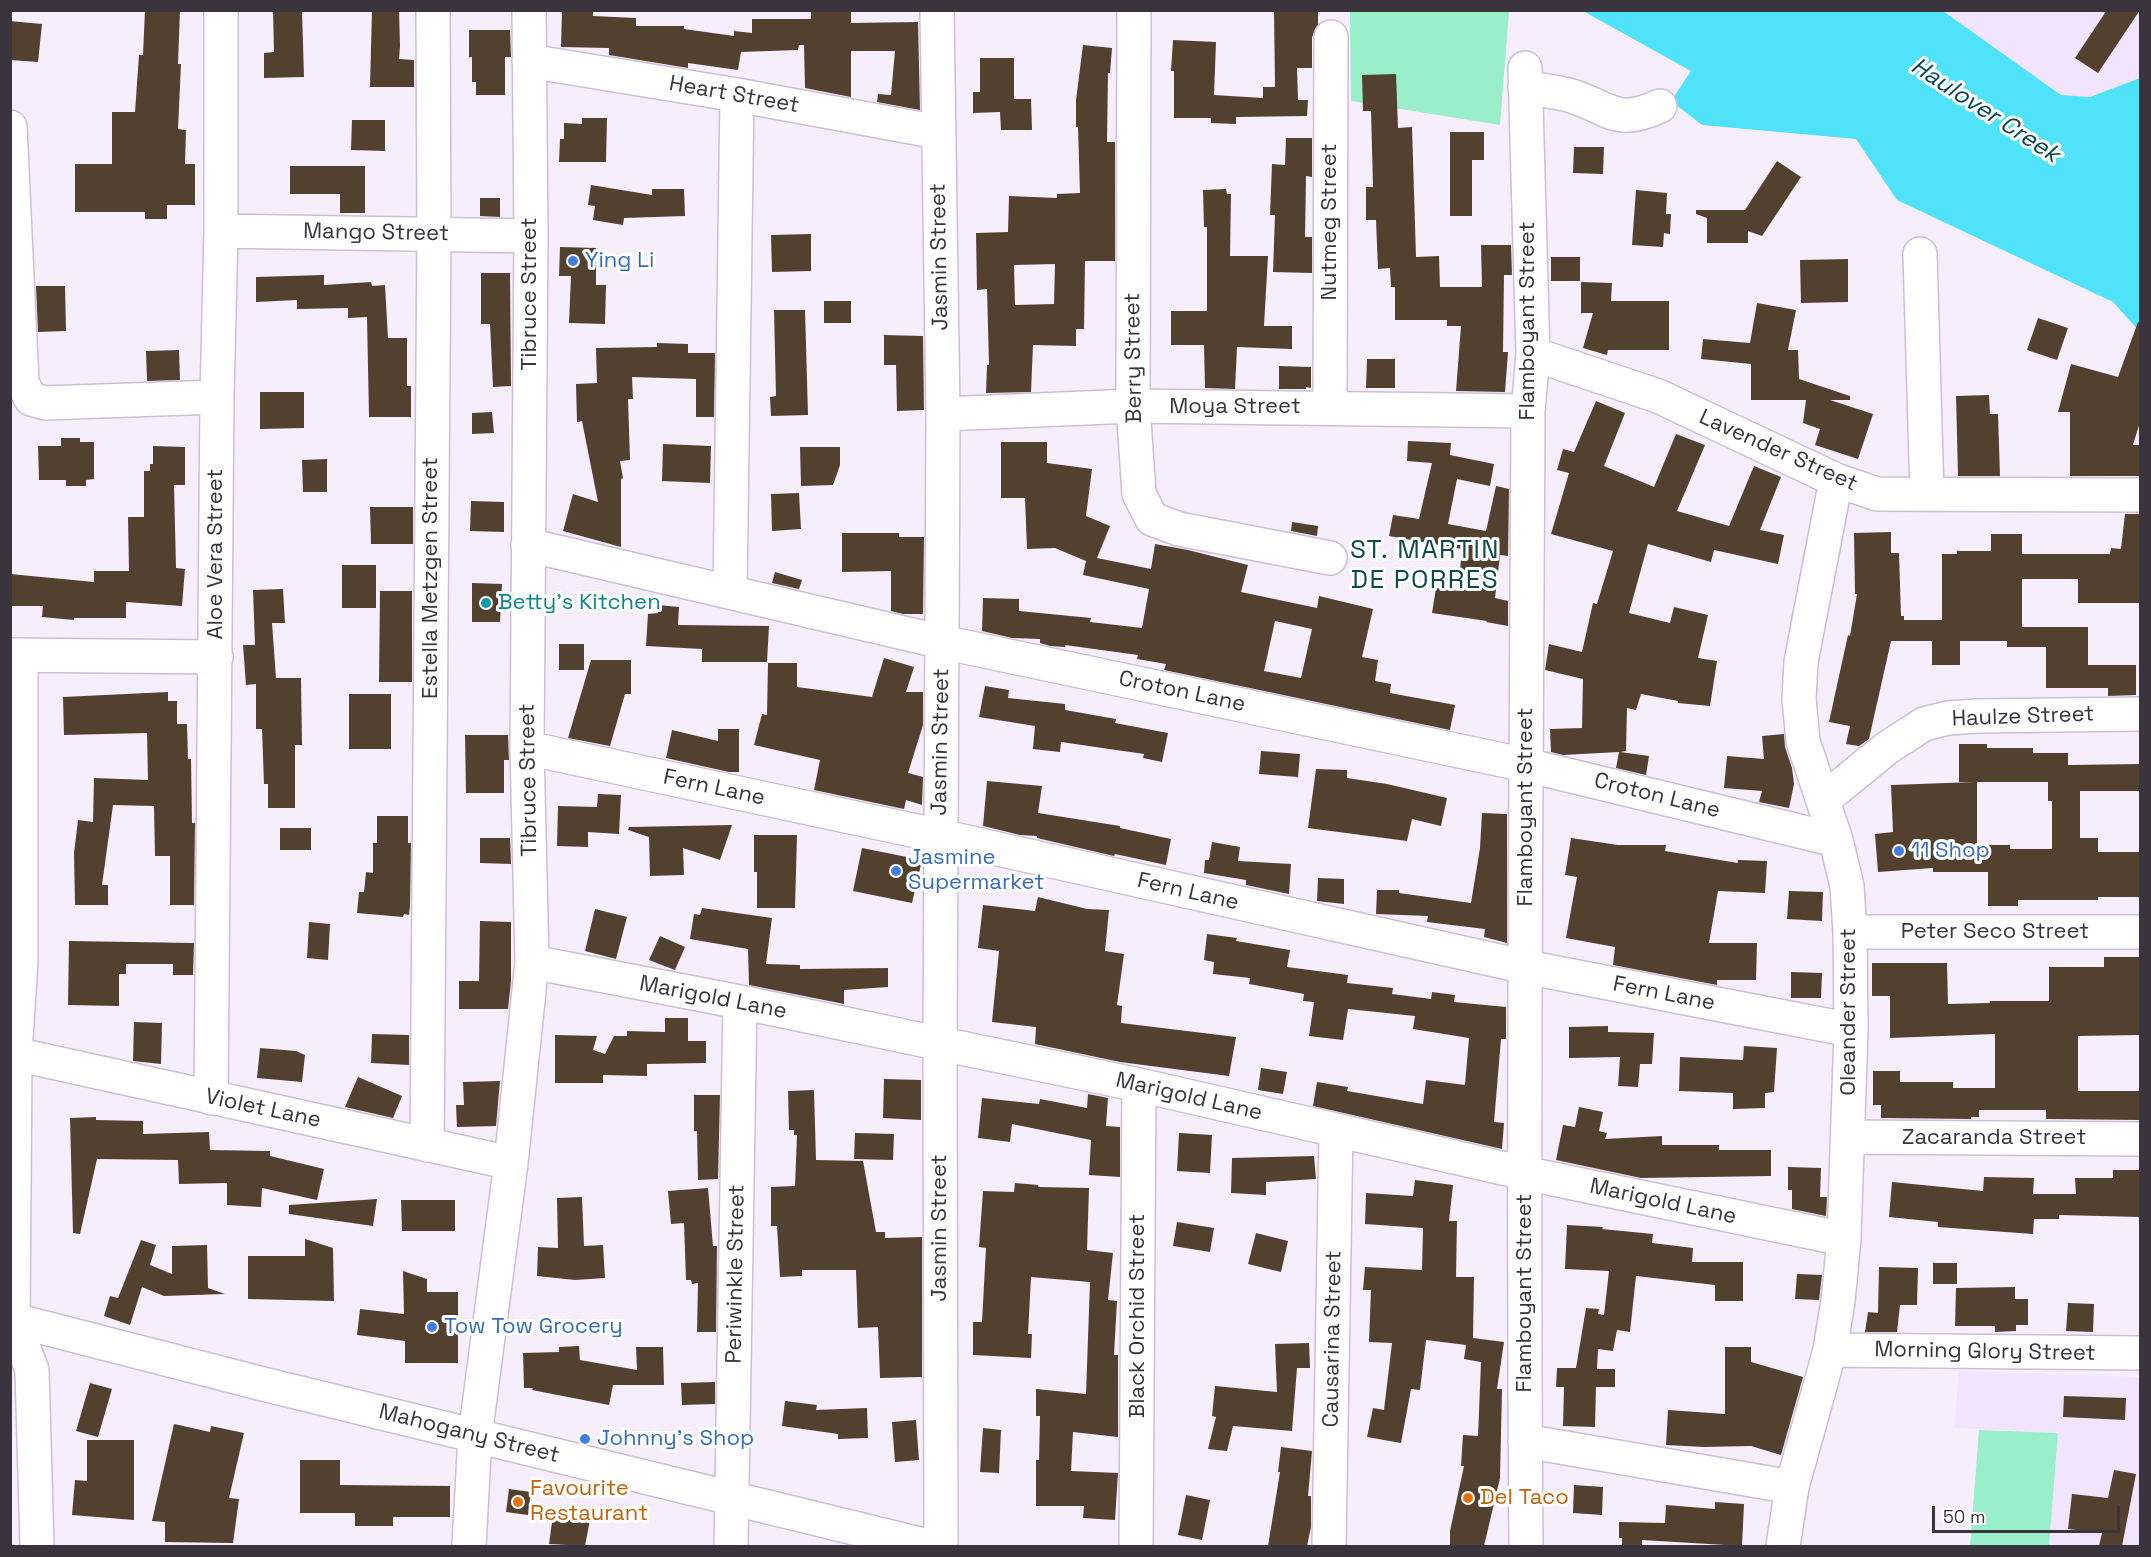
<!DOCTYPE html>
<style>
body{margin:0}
#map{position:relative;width:2151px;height:1557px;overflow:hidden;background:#f7eefd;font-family:"Space Grotesk",sans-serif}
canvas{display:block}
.frame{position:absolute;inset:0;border:12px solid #39343d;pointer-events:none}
.scale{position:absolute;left:1932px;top:1506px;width:188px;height:27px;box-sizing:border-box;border:3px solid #39343d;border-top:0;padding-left:8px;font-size:18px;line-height:21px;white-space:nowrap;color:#39343d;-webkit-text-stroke:4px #fff;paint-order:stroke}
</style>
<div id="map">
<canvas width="2151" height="1557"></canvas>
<div class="frame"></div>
<div class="scale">50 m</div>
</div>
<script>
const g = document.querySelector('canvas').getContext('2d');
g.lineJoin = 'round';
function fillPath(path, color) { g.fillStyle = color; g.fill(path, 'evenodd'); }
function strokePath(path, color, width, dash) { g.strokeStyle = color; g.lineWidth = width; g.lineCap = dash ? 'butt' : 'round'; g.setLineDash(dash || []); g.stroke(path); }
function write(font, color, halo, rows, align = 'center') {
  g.font = font + ' "Space Grotesk",sans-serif'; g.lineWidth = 6; g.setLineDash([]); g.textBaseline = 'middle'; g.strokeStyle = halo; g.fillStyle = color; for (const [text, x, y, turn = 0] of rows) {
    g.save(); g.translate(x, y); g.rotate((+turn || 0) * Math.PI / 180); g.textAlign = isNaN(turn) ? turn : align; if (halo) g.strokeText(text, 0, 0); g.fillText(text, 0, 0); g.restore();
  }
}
const built = new Path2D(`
 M1943 11H2140V78L2090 97 2061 95Z
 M1959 1371 2140 1377V1546H2049L2058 1433 1954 1428Z`);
const green = new Path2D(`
 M1350 11H1509L1500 125 1351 101Z
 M1979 1430 2058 1433 2049 1546H1970Z`);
const water = new Path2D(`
 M1583 11H1943L2061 95 2090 97 2140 78V332L2113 302 1897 200 1856 139 1702 125 1671 101 1691 71Z`);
const building = new Path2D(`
 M145 10H180L178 64H181L178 129 186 130 185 164H195V205H167V219H145V212H75V164H112V112H135L139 55H143Z
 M273 10H302L304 77 264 78V53L274 52Z
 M372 10H399L400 46 399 59 414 60V87H370Z
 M562 10H593V16L636 18V26H684V29L734 36V31L752 33V19H811V10H851V23L918 22 920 110 877 102 878 94 891 95 895 51H851V97L805 88 804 45H799L798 50 741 52 738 70 688 63V68L609 55V48L561 47Z
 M1274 10H1318V25L1312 37V68H1297L1298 100H1308L1307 116 1236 117V124L1211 123V118H1174V71H1171L1173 40 1216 42 1214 95 1263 98V87H1275Z
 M2107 10H2140L2098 73 2075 58Z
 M10 21 42 24 38 62 10 60Z
 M469 30H510L511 57H505V95H476V82H472V57H469Z
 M1083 45 1112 48 1110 73H1108L1107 142H1115V261H1085L1084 329H1076V346L1033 345 1031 392 986 393 987 365H989L987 289 977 290 976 233 1008 232 1009 196 1057 198V194L1080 193 1078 127H1076V100ZM1055 264 1054 304 1015 305 1014 265Z
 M980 58H1014V99H1031L1032 130H1001L1000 112 973 113V92H980Z
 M1396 74 1398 128 1412 127 1416 257 1439 256 1440 287H1482L1481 245H1511L1512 275H1504L1503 352H1508L1505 392 1456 391 1461 326H1447V320H1395V287H1391L1390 268 1378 269 1376 220H1366V187H1373L1371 111H1363L1362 75Z
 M582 118H607L606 162H559L560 139H564V123L582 124Z
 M352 120H385V151L351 150Z
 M1450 132H1484V160H1472V216H1450Z
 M1286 138H1312V177L1306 176 1305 237H1312V273L1273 272 1275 215H1270L1272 164 1285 165Z
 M1574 147H1604L1603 174 1573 173Z
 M1777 161 1801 177 1762 236 1748 231V243H1707V218L1696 214V210H1745Z
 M290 166H365V213H340V194H290Z
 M591 185 652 195V189H684L685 216 624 218 623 225 593 220 595 206 588 205Z
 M1226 189 1227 194H1231L1230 256H1268L1264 326H1292V349L1237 347 1235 389 1205 388 1204 345H1171V311H1207V227H1204L1203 190Z
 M1636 190 1667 193 1666 214H1671L1670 234 1664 233 1663 247 1632 245Z
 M480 198H500V217L480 216Z
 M811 234V271L772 272 771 235Z
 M560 247 596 248V285H606L605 324 569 323 571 276H559Z
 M1551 257H1580V281H1551Z
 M1848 259V302L1801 303 1800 260Z
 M481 273H510L511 386 493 387 490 324H481Z
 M324 275V285L371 282 372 286 385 285 388 338H407V386H411V417H369L367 317 348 318V308L297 309V300L256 302V277Z
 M1581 282 1612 283 1611 301H1669V350H1608L1607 355 1583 348 1593 313H1581Z
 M36 286H65L66 331 38 332Z
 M824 301H851V323H824Z
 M1757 303 1796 310 1788 350H1798L1799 379 1850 396V400H1830L1873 414 1858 459 1815 445 1820 429 1803 423 1806 400H1751V364L1701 359 1703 339 1750 343Z
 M774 310H805L808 415 771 416 770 397 776 396Z
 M2038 318 2068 328 2057 360 2027 350Z
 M2138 322 2140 323V422L2133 445H2140V476H2070V412H2058L2071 364 2118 377Z
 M884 335 923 336 924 410 897 411 896 365H884Z
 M657 343 688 344V353H715L714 417H696V379L632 377 633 399H628L630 460 620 461 623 478 621 479V547L563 531 573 494 598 502 582 421 577 422 576 384 597 383 596 348 657 347Z
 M179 350 180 380 147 381 146 351Z
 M1367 359H1395V388H1366Z
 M1279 366 1311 367V388L1306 387V389H1279Z
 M260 392H304V428L260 429Z
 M1989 395 1990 414H1998L2000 476H1958L1956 396Z
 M1596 401 1625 413 1604 466 1654 487 1676 434 1705 445 1677 511 1729 526 1754 466 1781 477 1760 530 1784 535 1778 564 1714 550 1711 562 1648 544 1629 613 1670 623 1674 607 1708 615 1698 658 1717 661 1710 706 1678 703V701L1641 694 1636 710 1627 708 1626 751 1620 752 1649 756 1646 775 1616 768 1619 752 1563 755 1551 752 1550 729 1582 728 1583 679 1545 670 1549 644 1582 652 1593 603 1597 604 1613 551 1551 534 1569 473 1557 470 1563 449 1574 452Z
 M492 412 494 433 472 434V413Z
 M61 438H80V442H94V479L86 480V486H66V480H39L38 446H61Z
 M1408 441 1451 443 1450 455 1494 464 1490 486 1457 479 1448 524 1486 531 1496 486 1509 489 1508 556 1500 555 1495 598 1508 601V626L1486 622 1487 621 1432 613 1436 588 1458 591 1462 549 1389 536 1393 515 1419 519 1432 463 1407 461Z
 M1001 442H1047V463L1092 469 1086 516 1110 526 1097 558 1151 569 1155 544 1188 550 1248 565 1241 592 1317 608 1319 596 1373 609 1362 657 1378 660 1375 681 1391 684 1390 693 1455 705 1450 730 1164 670 1166 664 1137 659 1138 655 1065 645V647L1050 646 1040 643V639L1012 638 982 631 983 598 1019 599V611L1091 618 1090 622 1142 628 1149 589 1083 575 1086 561 1055 548 1027 549 1025 498H1001ZM1275 621 1312 629 1301 678 1264 671Z
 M663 444 711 446 710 483 662 481Z
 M153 446 185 447V485H174L176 568 185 569 182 606 126 602V618H74V620L42 617 43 606H10V574L94 582V571H129L128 517H144V471H150V464H153Z
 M800 447H840V465L833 485 801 486Z
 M327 459V492H303L302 460Z
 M799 493 801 529 772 531 771 494Z
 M471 501 504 502V532L470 531Z
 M370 507H413V544H371Z
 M2125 514H2140V603H2078V579H2022V627H2088V665H2136V695L2108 696V688H2046V647H2007V641H1960V665H1932V641H1891L1869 739 1859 746 1846 744 1850 726 1829 722 1848 635 1850 636 1857 594H1855L1854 533 1891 532V553H1899L1901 616H1904V620H1942V554H1957V551H1991V534H2022V554H2110L2111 548 2121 549Z
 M1292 522 1318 526 1317 536 1291 531Z
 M842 533H899V537H924L923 614H903L891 611V571L842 572Z
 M342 565H376V608H342Z
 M775 572 802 580 799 589 772 583Z
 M472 583 502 584 500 622H472Z
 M283 589 285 623H272L276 678H301L302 745H295V808H268V784H264L262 729H256V684L246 685 243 645H255L253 590Z
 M380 591H412V682H379Z
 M658 605 679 607 678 625 769 626 767 662H702V649L646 646 648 614 658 613Z
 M559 644H584V670H559Z
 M884 658 914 667 906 692H923V725L908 773 923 777 922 805 906 800 904 809 814 790 820 760 754 745 762 714 767 715 768 663H797V687L872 697Z
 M591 660H631V694H625L610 746 568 738Z
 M985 686 1009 690 1008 698 1065 704V710L1116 719 1115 723 1168 733 1162 762 1143 758 1144 754 1061 742 1060 752 1033 749 1035 726 979 717Z
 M168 692V701H177V724H187L188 759H191L192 823H195L194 905H170V856H155L154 806 113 805 102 885H108V905H75L74 853 78 820 93 822 94 778 148 780 147 733 64 735 63 697Z
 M349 694H391V749H349Z
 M718 729H739V772H729L666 758 672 730 718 741Z
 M1784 734 1785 747 1792 768 1794 784 1789 808 1759 802 1762 791 1724 788 1727 756 1764 759 1762 736Z
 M465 735H508L509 760H504V793H466Z
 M1959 744H1987V748H2033V753H2068V765L2140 764V791H2080V838H2098V852H2140V897H2098V900H2018V906H1988V872H1933V868L1878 872 1875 834 1893 832 1891 785 1974 782H1959ZM1977 782H2048V801H2052V849H2010V845H1977Z
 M1261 751 1300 754 1298 777 1259 774Z
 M1316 769 1347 770V778L1387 784 1447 798 1441 826 1412 819 1407 841 1308 828Z
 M987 781 1042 786 1038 813 1120 826V828L1171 839 1166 865 1115 854 1114 856 1037 838V836L1020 835 983 826Z
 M598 794 621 795 619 834 588 832V847L557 846 558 806 597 807Z
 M1482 813 1507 814V943L1484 937 1485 929 1427 922 1428 916 1376 914 1377 890H1399V893L1471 903 1480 848Z
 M377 816H408V843H411L410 906 409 915 404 914 403 917 357 913 359 892H364L366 872 373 873V843H377Z
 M732 825 720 860 683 848 684 875 650 876 649 837 628 830 629 827Z
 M280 828H311V850H280Z
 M754 835H797L795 908H757V872H754Z
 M480 838H510L511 864 480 863Z
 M1571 838 1618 845H1666L1665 851 1738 863V860L1767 861 1765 893 1718 891 1709 943H1757L1756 980H1717V985L1613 965 1615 947 1566 938 1577 877 1565 875Z
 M1212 842 1240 847 1238 861 1291 864 1289 894 1246 885V880L1204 873 1205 860H1209Z
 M862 848 922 860 912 903 853 891Z
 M1318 878 1344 879V904L1317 901Z
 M1789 891 1823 892 1822 921 1787 919Z
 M1038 897 1087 909 1109 910 1105 951 1124 954 1117 1005 1122 1006 1121 1023 1236 1037 1229 1076 1120 1062 1035 1044 1036 1027 992 1022 999 951 978 948 983 905 1035 911Z
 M702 908 772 918 766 964 800 965V969L888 968V987L844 990V1004L749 985 748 949 690 939 694 914 700 915Z
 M595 909 627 917 616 959 585 951Z
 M480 921 511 922V981L508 1009H459V981H479Z
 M309 922 330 924 328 960 307 958Z
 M1207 934 1237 938 1236 941 1290 950 1287 967 1348 975 1347 983 1393 988 1392 994 1431 999 1432 992 1455 995 1454 1002 1506 1007V1039H1501L1494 1122 1504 1123 1502 1149 1313 1106 1317 1082 1348 1087 1347 1091 1423 1104 1426 1080 1465 1085 1469 1038 1413 1029 1415 1016 1348 1009 1343 1040 1309 1036 1314 1002 1303 1001 1304 994 1249 984 1250 978 1213 974 1214 962 1204 960Z
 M660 936 685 947 675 970 649 960Z
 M69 941 194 943 193 975H173V964H126V974H119V1006L68 1005Z
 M2104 957H2140L2139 1035 2078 1036V1091H2139V1120L2046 1119V1110H1979V1117H1971V1119L1881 1118V1105H1873V1071H1900V1082H1953V1088H1995V1034L1890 1038V996H1872V963H1947L1948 1004 1990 1003V1001H2049V967H2104Z
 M1791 972 1822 973 1821 998H1791Z
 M665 1018H688V1041H706V1063L647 1064V1076L603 1075V1083H555V1035L597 1036 593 1050 605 1054 614 1036H627V1031L665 1032Z
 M134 1022 162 1023 161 1064 133 1061Z
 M1608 1026V1032L1654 1033 1652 1064H1640L1638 1087 1618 1086 1620 1057 1569 1058V1027Z
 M372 1034 409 1035V1065L371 1063Z
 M1744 1046 1777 1048 1774 1092 1765 1093V1108L1733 1109V1093L1679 1091 1680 1057 1743 1060Z
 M260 1048 296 1051 305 1055 302 1082 257 1078Z
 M1261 1068 1287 1072 1283 1094 1258 1090Z
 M358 1077 402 1096 393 1118 345 1107Z
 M884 1079 921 1080V1120L883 1118Z
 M500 1081 496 1126 457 1127 456 1105H464L463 1082Z
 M814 1090 816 1160 863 1161 876 1232H885V1238L922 1237V1377L880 1378 878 1327 858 1328 856 1270H802V1276L780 1277 777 1226H771V1187L795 1186 797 1135H794V1130H789L788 1091Z
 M1088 1094 1108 1098 1106 1126 1120 1127V1177L1089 1175 1091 1140 1012 1124 1010 1142 978 1138 982 1098 1039 1104 1040 1099 1087 1108Z
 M694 1095H720L718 1179 698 1180 697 1131H694Z
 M1579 1107 1603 1112 1599 1131 1607 1133 1605 1139 1662 1136V1145H1719V1150H1771V1176L1641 1178 1556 1160 1563 1125 1575 1127Z
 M96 1117V1120L143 1121V1134L209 1132 210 1150 270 1151V1156L324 1169 317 1200 262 1188 261 1207 227 1205V1183L179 1184 178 1160 97 1159 80 1234 73 1233 70 1118Z
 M855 1133 894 1134 893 1160 854 1159Z
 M1179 1133 1212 1135 1210 1173 1177 1171Z
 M1314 1156 1316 1179 1266 1182V1195L1231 1193 1232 1158Z
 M1788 1167 1821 1168 1820 1197H1827L1826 1216 1792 1209V1190H1788Z
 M2113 1170H2140V1217L2059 1215V1219H2034L2033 1234 1938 1227V1222L1889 1217 1892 1182 1983 1191 1984 1177 2034 1178 2033 1194H2076L2075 1178H2113Z
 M1415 1180 1453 1185 1449 1221H1457L1456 1277H1474L1473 1338 1504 1342 1497 1389H1502L1500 1478 1484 1546H1450V1531L1464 1466H1461L1463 1435 1478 1436 1481 1362 1464 1359 1466 1345 1426 1340 1420 1390 1411 1389 1401 1443 1367 1437 1373 1408 1384 1410 1392 1343 1369 1342 1371 1290H1363L1365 1267 1422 1270 1423 1228 1365 1224 1366 1193 1413 1196Z
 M1015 1183 1038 1185V1187L1089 1188 1087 1250 1113 1253 1108 1300 1117 1301 1114 1355H1118V1437L1073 1432 1071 1471 1118 1473 1115 1520 1083 1518 1084 1506H1036V1460H1039L1040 1416H1036V1389L1086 1394 1090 1282 1031 1277 1028 1334H1032L1031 1358 973 1355V1322H982L986 1248 979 1247 983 1191 1014 1192Z
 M708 1188 713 1246H717L716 1332H697L698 1283 692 1284 691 1280H686L684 1223 671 1224 668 1191Z
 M582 1197 584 1246 603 1245 605 1278 575 1280 537 1276 538 1247 558 1248 557 1198Z
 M377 1199 373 1226 289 1214V1205Z
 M401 1200H455V1231H402Z
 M1177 1222 1214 1228 1210 1252 1173 1246Z
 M1567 1225 1603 1227 1602 1229 1653 1234 1652 1243 1693 1248 1692 1262H1743V1301H1715V1285L1636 1276 1630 1332 1617 1330 1613 1351 1598 1349 1597 1369H1615V1387H1596L1595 1427 1563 1426 1564 1387H1556L1557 1368H1576L1586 1308 1599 1309 1598 1314 1604 1315 1609 1271 1565 1269Z
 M1256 1233 1288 1241 1281 1272 1248 1264Z
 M305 1239 333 1248 334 1301 248 1299V1256H305Z
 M141 1240 156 1245 150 1265 172 1274V1246L207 1245 208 1288 225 1294 164 1296 142 1287 130 1325 104 1316 110 1296 118 1298Z
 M1933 1263H1957V1284H1933Z
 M1879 1267 1918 1268 1917 1305H1900L1897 1332H1865L1868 1312 1878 1313Z
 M403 1271 427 1279V1292H458V1363H405V1341L357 1335 360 1309 404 1314Z
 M1797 1274 1822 1275 1819 1300 1795 1299Z
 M2015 1287V1299H2028V1325H2016V1331L1995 1332V1326H1955L1956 1288Z
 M2068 1303 2094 1304 2093 1332 2066 1331Z
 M1309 1343 1310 1368H1297L1292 1431 1233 1426 1227 1451 1208 1449 1216 1417 1212 1416 1215 1386 1277 1392 1275 1344Z
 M579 1346 580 1360 637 1370 636 1347H663L664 1385H613L609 1405 532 1390 533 1388H524L523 1353 559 1352V1347Z
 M1725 1347H1751V1362L1803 1377 1781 1455 1751 1446 1704 1447 1666 1445 1668 1410 1725 1414Z
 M715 1382V1404L682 1405 681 1383Z
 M90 1383 112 1389 98 1437 76 1431Z
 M2064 1396 2126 1398 2125 1420 2063 1417Z
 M785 1401 817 1405 816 1410 867 1408 868 1438 838 1439V1434L782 1426Z
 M916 1420 919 1460 895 1462 892 1422Z
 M174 1424 210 1432 211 1426 244 1433 229 1498 239 1499 233 1543 165 1542V1522L152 1521Z
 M983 1428 1001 1430 999 1473 980 1472Z
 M87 1440H134V1520L72 1515 75 1480 87 1481Z
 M1281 1447 1312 1451 1308 1496H1311V1527L1307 1546H1268L1280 1472H1278Z
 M300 1460H340V1485L450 1486V1517H393V1526H355V1513H300Z
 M2114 1470 2136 1474 2122 1546H2099L2102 1533 2068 1529 2072 1494 2108 1498Z
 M1574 1485 1603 1487 1602 1515 1573 1513Z
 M509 1489 531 1492 528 1515 506 1512Z
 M1186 1495 1210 1500 1202 1540 1178 1535Z
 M1715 1502 1744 1504 1742 1546 1642 1540V1546H1622V1538H1619V1522L1665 1523 1666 1505 1715 1509Z
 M554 1508 591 1514 585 1546 549 1544Z`);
const minor = new Path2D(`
 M937 10 943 414 940 1045 941 1546
 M1134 10 1133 406 1139 494 1152 519 1179 529 1330 558
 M529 61 737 95 938 132
 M1525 68 1533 354 1528 411C1526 790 1523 1168 1526 1546
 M1525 88C1541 90 1556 91 1572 96 1611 109 1616 126 1660 106
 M10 127 22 383 31 399 45 403 217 397
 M221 231 531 236
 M1920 254 1927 494
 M1533 354 1658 396 1836 480 1877 494 2140 495
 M1330 407 1331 37
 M943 414 1133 406 1528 411
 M528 545 942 642 1526 765 1836 840
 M730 591 737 95
 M10 655 216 657
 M527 748 940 836 1526 967 1851 1030
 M1823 800 1887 748 1924 724 1948 718 1977 716 2140 714
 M1850 932H2140
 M532 962 740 1002 1139 1085 1524 1173 1844 1239
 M15 1054 511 1163
 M211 1098 217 397 221 231V10
 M1848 1137 2140 1139
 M427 1145 434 234 433 10
 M10 1319 263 1384 928 1546
 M13 1320 32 1370 37 1546
 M10 1328 13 1320 15 1054 21 961V655
 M1830 1350 2140 1353
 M1525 1441 1792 1487
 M469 1546 475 1436 511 1163 532 962 527 748 531 236 529 10
 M731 1546 740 1002
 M1136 1546 1139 1085
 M1329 1546 1336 1131
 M1783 1546 1792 1487 1830 1350 1838 1301 1844 1239 1851 1030 1850 932 1847 886 1836 840 1803 741 1799 699 1801 662 1836 480`);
const markers = [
 [573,261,6,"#3f7fe0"],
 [486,603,6,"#0f9aa8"],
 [1899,851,6,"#3f7fe0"],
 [896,871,6,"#3f7fe0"],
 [432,1327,6,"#3f7fe0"],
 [585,1439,6,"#3f7fe0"],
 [1468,1498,6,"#e8710a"],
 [518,1502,6,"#e8710a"]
];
const streetNames = [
 ["Heart Street",734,95,10],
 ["Nutmeg Street",1330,222,-90],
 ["Mango Street",376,233,1],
 ["Jasmin Street",940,257,-91],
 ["Tibruce Street",530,294,-90],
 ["Flamboyant Street",1528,321,-90],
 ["Berry Street",1134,358,-91],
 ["Moya Street",1235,407],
 ["Lavender Street",1778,451,24],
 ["Aloe Vera Street",216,554,-90],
 ["Estella Metzgen Street",431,578,-90],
 ["Croton Lane",1182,692,12],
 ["Haulze Street",2023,717,-2],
 ["Jasmin Street",941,742,-89],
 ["Tibruce Street",529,780,-91],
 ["Fern Lane",714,788,12],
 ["Croton Lane",1657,796,14],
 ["Flamboyant Street",1526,807,-90],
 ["Fern Lane",1188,892,13],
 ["Peter Seco Street",1995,932],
 ["Fern Lane",1664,994,11],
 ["Marigold Lane",713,998,11],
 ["Oleander Street",1849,1012,-90],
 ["Marigold Lane",1189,1097,13],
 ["Violet Lane",263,1109,12],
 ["Zacaranda Street",1994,1138],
 ["Marigold Lane",1663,1202,12],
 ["Jasmin Street",940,1228,-90],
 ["Periwinkle Street",736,1274,-89],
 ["Flamboyant Street",1525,1293,-90],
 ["Black Orchid Street",1138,1316,-90],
 ["Causarina Street",1333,1339,-89],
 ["Morning Glory Street",1985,1352,1],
 ["Mahogany Street",469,1434,14]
];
const shopNames = [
 ["Ying Li",585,261],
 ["11 Shop",1911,851],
 ["Jasmine",908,858],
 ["Supermarket",908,883],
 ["Tow Tow Grocery",444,1327],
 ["Johnny's Shop",597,1439]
];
const cultureNames = [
 ["Betty's Kitchen",498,603]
];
const foodNames = [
 ["Favourite",530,1489],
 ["Restaurant",530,1514],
 ["Del Taco",1480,1498]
];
const waterNames = [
 ["Haulover Creek",1985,111,33]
];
const quarterNames = [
 ["ST. MARTIN",1425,551],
 ["DE PORRES",1425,581]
];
fillPath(built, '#f3e4fd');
fillPath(green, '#99efca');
fillPath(water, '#50e2f8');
fillPath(building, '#534130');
strokePath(minor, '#cdbed6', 36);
strokePath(minor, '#fff', 33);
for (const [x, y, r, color] of markers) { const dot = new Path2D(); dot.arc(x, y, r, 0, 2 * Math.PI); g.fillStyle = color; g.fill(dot); strokePath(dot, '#fff', 2); }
write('22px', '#39343d', '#fff', streetNames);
write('22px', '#366cbe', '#fff', shopNames, 'left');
write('22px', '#0d838f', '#fff', cultureNames, 'left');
write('22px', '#c56008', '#fff', foodNames, 'left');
write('italic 24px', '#044851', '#fff', waterNames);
g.letterSpacing = '1.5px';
write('26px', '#0b4b4e', '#fff', quarterNames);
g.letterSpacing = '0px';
</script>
